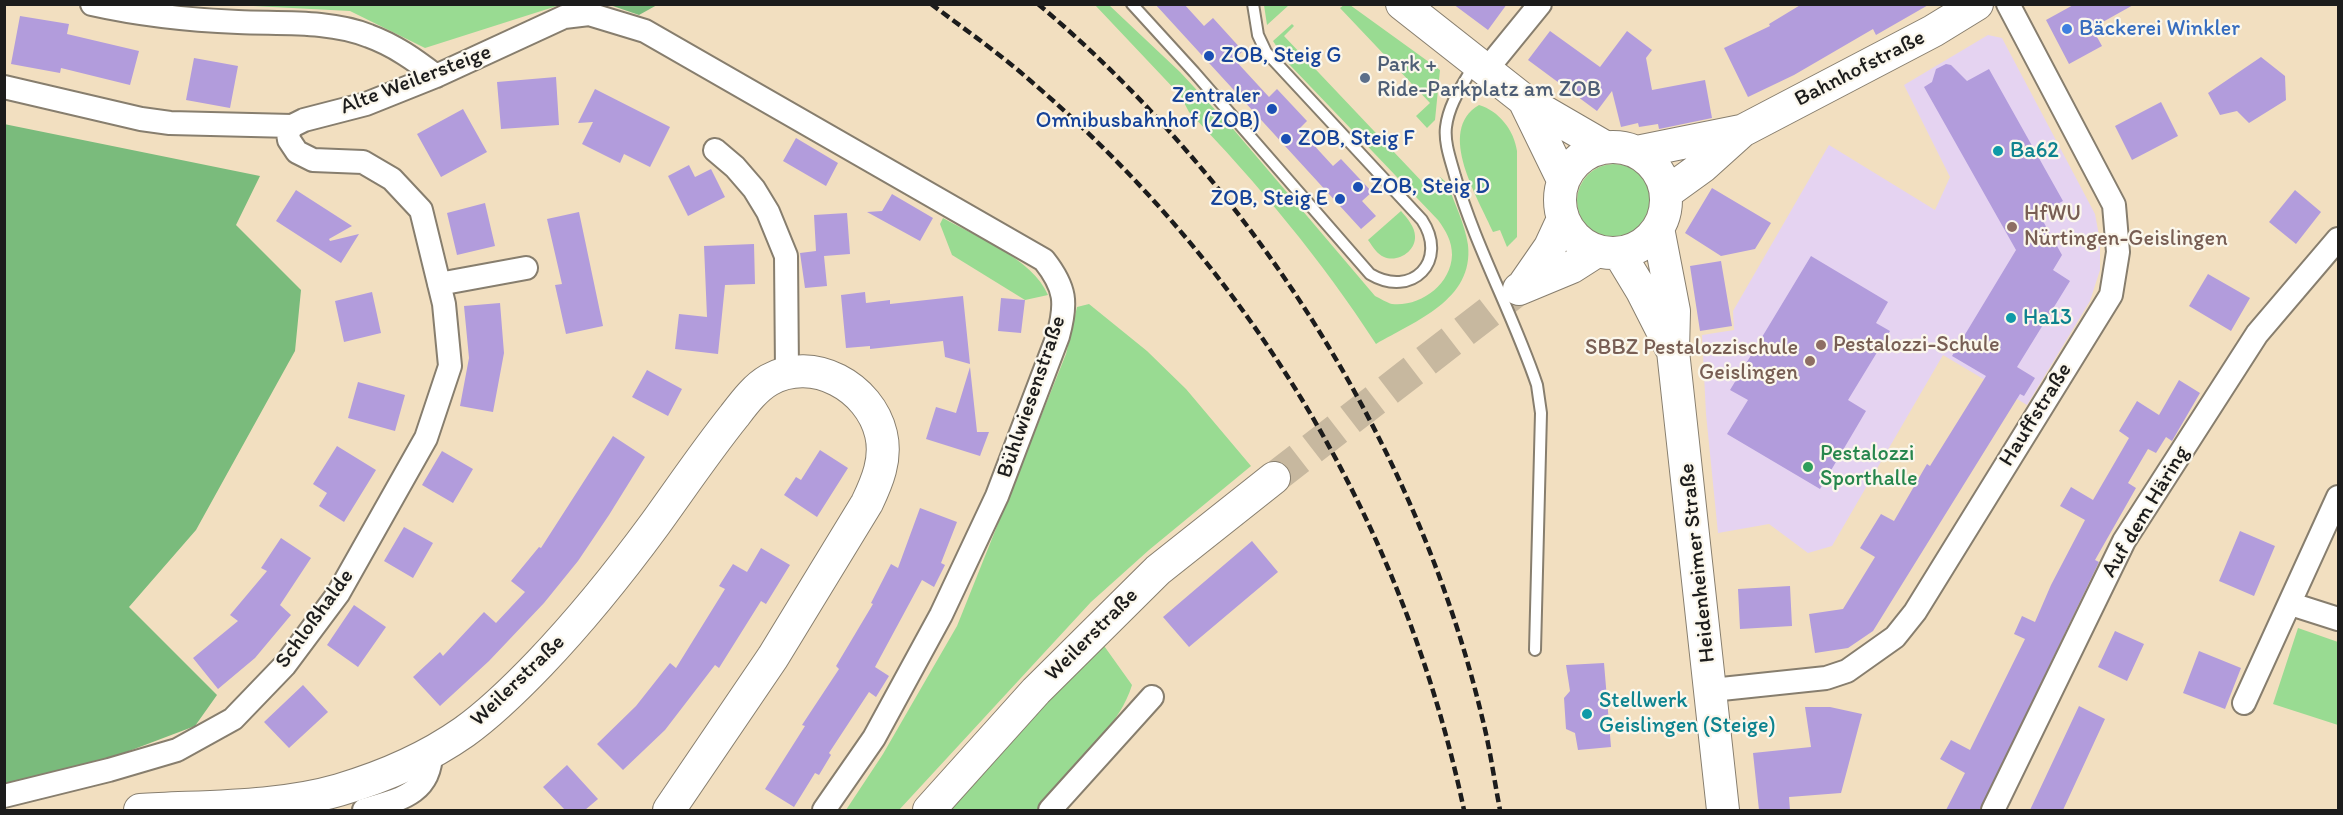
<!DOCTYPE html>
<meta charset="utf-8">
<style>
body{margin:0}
#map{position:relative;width:2343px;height:815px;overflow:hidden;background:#f2dfc0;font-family:Itim,sans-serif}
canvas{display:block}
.frame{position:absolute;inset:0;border:6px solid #1c1c1c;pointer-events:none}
</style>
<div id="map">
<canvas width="2343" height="815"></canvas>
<div class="frame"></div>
</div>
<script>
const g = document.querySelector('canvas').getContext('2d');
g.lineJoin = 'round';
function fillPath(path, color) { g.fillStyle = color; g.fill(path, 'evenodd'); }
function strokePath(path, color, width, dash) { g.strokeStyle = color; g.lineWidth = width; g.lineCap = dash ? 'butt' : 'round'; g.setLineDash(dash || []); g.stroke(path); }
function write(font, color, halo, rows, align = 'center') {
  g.font = font + ' Itim,sans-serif'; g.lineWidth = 4.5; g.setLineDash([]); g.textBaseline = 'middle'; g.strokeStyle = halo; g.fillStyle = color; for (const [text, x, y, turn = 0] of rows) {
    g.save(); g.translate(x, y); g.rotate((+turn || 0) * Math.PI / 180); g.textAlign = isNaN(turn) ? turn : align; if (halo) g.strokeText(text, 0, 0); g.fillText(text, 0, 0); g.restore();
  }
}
const built = new Path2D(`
 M1988 35 2002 38 2095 214 2100 241V270L2090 301 2027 405 1943 355 1832 546 1808 553 1769 524 1718 533 1706 414 1702 335 1734 330 1733 311 1829 145 1935 210 1950 177 1904 85Z`);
const green = new Path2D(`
 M234 5H560L425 48 350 11Z
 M1095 5H1109L1180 72 1234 130 1375 296C1380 298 1387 303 1392 304 1420 307 1451 285 1452 255 1452 241 1446 231 1438 220L1287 62 1273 41 1292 24 1294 26 1284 36 1428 188 1440 177 1447 183C1454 202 1465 224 1468 245 1474 300 1415 321 1376 344 1321 259 1258 184 1189 112L1180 95Z
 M1264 5V4L1289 5 1267 25Z
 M1344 5H1350L1440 70 1435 120 1427 128 1416 116 1430 103 1340 8Z
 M1479 105C1499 111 1514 130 1517 151V237L1507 247 1500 230 1493 232C1479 199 1435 131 1479 105Z
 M1577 201a37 37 0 1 1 74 0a37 37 0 1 1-74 0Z
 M1401 211C1407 218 1415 227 1415 236 1416 251 1398 263 1384 257 1377 254 1373 247 1368 240Z
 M943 218C975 236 1033 259 1048 295L1025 300 952 255 940 224Z
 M1089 304 1147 351 1186 389 1251 466 1149 550 1091 602 899 810H846L883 754 957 626 1066 354 1077 307Z
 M2298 628 2338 642V725L2273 704Z
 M1102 643 1132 685C1120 724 1087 750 1062 780 1053 790 1046 800 1039 810H949L970 784Z`);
const forest = new Path2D(`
 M610 5H657L639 15Z
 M4 124 260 176 236 225 301 290 295 351 196 530 129 607 217 695 195 726 108 759 4 787Z`);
const building = new Path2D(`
 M1155 4H1184L1204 26 1213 18 1243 51 1234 59 1269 97 1277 89 1307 121 1299 129 1333 166 1341 159 1372 192 1362 201 1376 216 1361 229Z
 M1453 4H1507L1488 30Z
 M1802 4H1930L1876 35 1873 29 1794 75 1748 97 1724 48 1770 26 1769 24Z
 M2075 4H2135L2092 28 2102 46 2069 64 2046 20Z
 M20 16 69 24 67 34 139 51 130 85 61 68 60 73 11 64Z
 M1550 31 1600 67 1627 31 1652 50 1646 58 1652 90 1705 80 1712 118 1659 129 1658 124 1639 127 1638 123 1621 127 1612 91 1597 111 1528 60Z
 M2261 57 2285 76 2286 100 2249 123 2237 111 2220 115 2208 93Z
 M194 58 238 66 230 108 186 100Z
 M1946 64 1951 65 1967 81 1989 69 2063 201 2039 214 2062 255 2053 270 2070 281 2017 367 2035 378 2024 396 2020 394 1873 631 1848 648 1815 653 1809 614 1843 609 1875 557 1860 548 1881 514 1894 521 1927 464 1930 466 1986 376 1952 356 2016 250 1924 87 1932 82 1936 69Z
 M556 77 559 125 501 129 497 82Z
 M595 89 670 127 650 167 624 154 620 163 582 144 593 122 578 123Z
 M2161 102 2178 136 2132 160 2115 126Z
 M463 109 487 152 441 177 417 134Z
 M796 138 838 163 826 186 783 161Z
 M689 165 695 177 711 169 725 197 688 216 668 176Z
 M1712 188 1771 223 1755 249 1721 256 1685 233Z
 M296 190 352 226 329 239 330 241 359 234 341 263 276 221Z
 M2295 190 2321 212 2296 244 2269 222Z
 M892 194 933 218 920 241 867 212 882 211Z
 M485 203 495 246 457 255 447 213Z
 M579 212 603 326 566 334 555 285 562 284 547 219Z
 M847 213 850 254 824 256 827 286 805 288 800 253 816 251 814 215Z
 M754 244 755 284 725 285 718 354 675 349 679 314 707 317 704 246Z
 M1811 256 1888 302 1876 323 1890 331 1848 400 1866 411 1820 489 1727 434 1748 400 1730 390Z
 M1721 261 1732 326 1700 331 1690 266Z
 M2208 274 2250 298 2231 331 2189 306Z
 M372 292 381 333 344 342 335 301Z
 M865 292 866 303 890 300V304L963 296 970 364 945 357 943 341 870 349V346L846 348 841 295Z
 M1001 298 1025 300 1021 333 998 331Z
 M500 303 504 353 493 412 460 406 469 358 464 306Z
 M970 367 977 432H989L980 456 926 439 936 407 956 413Z
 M647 370 682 389 668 416 632 397Z
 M2179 380 2200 393 2172 441 2166 437 2156 453 2148 449 2128 483 2136 488 2095 560 2099 562 1980 810H1946L1965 773 1940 759 1951 740 1970 750 2025 639 2014 634 2022 616 2035 622 2051 585 2085 520 2060 506 2071 487 2093 500 2129 438 2119 431 2137 401 2159 415Z
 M358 382 405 395 395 431 348 418Z
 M613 436 645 457 609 515 578 561 544 603 489 661 440 706 413 677 440 652 443 656 484 612 496 623 525 592 511 581 539 547 541 548Z
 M337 446 376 470 344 522 319 506 327 493 313 484Z
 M820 450 848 468 817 517 784 495 796 477 801 480Z
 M442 451 473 469 453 503 422 485Z
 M920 508 957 522 941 563 945 565 934 587 922 580 875 667 889 676 876 697 869 692 829 753 831 755 819 775 815 773 794 807 765 789 805 726 802 725 839 669 836 666 873 604 871 603 891 564 898 568Z
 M404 527 433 543 413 578 384 561Z
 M2240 531 2275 546 2254 596 2219 581Z
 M281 538 311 558 280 605 291 615 255 658 218 689 193 658 238 621 230 615 267 571 261 568Z
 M1252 541 1278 572 1189 647 1163 617Z
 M761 548 790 565 766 604 761 601 719 668 715 665 665 730 623 770 597 744 636 706 670 663 676 668 725 589 719 586 733 564 747 572Z
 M1790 586 1792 626 1740 629 1738 589Z
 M354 605 386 627 358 667 327 645Z
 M2115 631 2144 644 2127 681 2098 667Z
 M2199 651 2241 668 2225 709 2183 693Z
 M1604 663 1611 747 1578 750 1575 733 1566 729 1564 698 1570 691 1566 665Z
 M303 685 328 712 289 748 264 722Z
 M2079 706 2105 719 2063 810H2030Z
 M1805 707H1830L1862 714 1841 793 1789 797 1790 810H1759L1753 753 1811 747Z
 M567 765 598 799 585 810H565L543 787Z`);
const secondaryTunnel = new Path2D(`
 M1274 478 1519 289`);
const lane = new Path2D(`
 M1132 4 1194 72 1370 274C1412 299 1449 261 1422 220L1266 52 1258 35 1253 4
 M1474 65C1463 85 1449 103 1446 127 1444 143 1451 161 1455 176 1476 248 1513 314 1537 385L1541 413 1535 650`);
const street = new Path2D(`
 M92 4C141 15 188 20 238 22 280 24 330 20 369 36 394 45 415 60 436 76
 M1487 69 1540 4
 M4 87 141 119 170 123 292 126 304 120 366 104 436 76 564 17 589 14 645 31 1044 260C1066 288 1067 303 1058 336L997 496 941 615 874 738 824 810
 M715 150 735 167 754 189 768 212 786 256 787 372
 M439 284 526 268
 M2291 604 2338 619
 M1712 690 1826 678 1847 671 1895 637 1915 612 2111 295 2118 252 2114 205 2008 4
 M2244 703 2338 497
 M4 796 109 770 177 750 233 719 285 665 338 594 426 438 450 366 444 304 421 210 392 179 363 162 313 160 297 152 289 140 288 133 292 126
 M364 810C397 800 431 795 431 752
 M1050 810 1152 697
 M1993 810 2124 541 2257 334 2338 239`);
const secondary = new Path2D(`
 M1402 4 1524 100 1605 147
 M1524 100 1563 180
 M1560 200a53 53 0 1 1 106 0a53 53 0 1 1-106 0Z
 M1637 152 1741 131
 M1666 193 1702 167 1742 131 1933 31 1977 4
 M1658 228 1674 311 1673 351 1723 810
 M1619 253 1642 291 1671 348
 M1523 286 1550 247 1563 219
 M1519 289 1572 267 1597 251
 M140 810C204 806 277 808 339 790 383 777 427 758 464 732 492 712 517 687 540 663 582 619 619 573 655 524 681 488 706 451 734 416 744 403 755 388 769 380 813 355 870 387 881 434 887 459 877 482 867 503L773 657 669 810
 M929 810 1036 691 1158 570 1274 478`);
const rail = new Path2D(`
 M931 4C963 28 996 51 1026 77 1251 268 1403 522 1464 810
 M1038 4C1252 184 1417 445 1482 717 1490 748 1494 779 1500 810`);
const markers = [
 [2067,29,6,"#3f7fe0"],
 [1209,56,6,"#1a4fb4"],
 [1365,78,6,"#5c6f8a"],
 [1272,109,6,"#1a4fb4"],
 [1286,139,6,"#1a4fb4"],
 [1998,151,6,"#0f9aa8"],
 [1358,187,6,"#1a4fb4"],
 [1340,199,6,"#1a4fb4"],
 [2012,227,6,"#8d6e63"],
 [2011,318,6,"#0f9aa8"],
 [1821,345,6,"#8d6e63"],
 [1810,361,6,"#8d6e63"],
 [1808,467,6,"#2e9e5b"],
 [1587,714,6,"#0f9aa8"]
];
const shopNames = [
 ["Bäckerei Winkler",2079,29]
];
const transitNames = [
 ["ZOB, Steig G",1221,56],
 ["Zentraler",1260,96,"right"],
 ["Omnibusbahnhof (ZOB)",1260,121,"right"],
 ["ZOB, Steig F",1298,139],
 ["ZOB, Steig D",1370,187],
 ["ZOB, Steig E",1328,199,"right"]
];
const serviceNames = [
 ["Park +",1377,65],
 ["Ride-Parkplatz am ZOB",1377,90]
];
const streetNames = [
 ["Bahnhofstraße",1860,69,-27],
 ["Alte Weilersteige",416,80,-21],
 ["Bühlwiesenstraße",1032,397,-71],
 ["Hauffstraße",2036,415,-58],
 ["Auf dem Häring",2146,512,-59],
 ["Heidenheimer Straße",1698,563,-96],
 ["Schloßhalde",315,619,-54],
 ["Weilerstraße",1092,635,-45],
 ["Weilerstraße",518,681,-44]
];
const cultureNames = [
 ["Ba62",2010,151],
 ["Ha13",2023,318],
 ["Stellwerk",1599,701],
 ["Geislingen (Steige)",1599,726]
];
const educationNames = [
 ["HfWU",2024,214],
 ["Nürtingen-Geislingen",2024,239],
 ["Pestalozzi-Schule",1833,345],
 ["SBBZ Pestalozzischule",1798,348,"right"],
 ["Geislingen",1798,373,"right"]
];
const leisureNames = [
 ["Pestalozzi",1820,454],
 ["Sporthalle",1820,479]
];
fillPath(built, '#e5d3f1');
fillPath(green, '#99db92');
fillPath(forest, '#7abb7c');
fillPath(building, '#b29cdc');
strokePath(secondaryTunnel, '#c7b89f', 32, [32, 16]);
strokePath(lane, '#877e6e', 14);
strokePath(street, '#877e6e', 26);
strokePath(secondary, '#877e6e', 34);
strokePath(lane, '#fff', 10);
strokePath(street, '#fff', 22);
strokePath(secondary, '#fff', 32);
strokePath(rail, '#1c1c1c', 4.5, [9, 4.5]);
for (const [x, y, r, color] of markers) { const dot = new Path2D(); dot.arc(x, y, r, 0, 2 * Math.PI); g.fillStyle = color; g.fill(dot); strokePath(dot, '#fbf7ec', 2); }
write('22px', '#366cbe', '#fbf7ec', shopNames, 'left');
write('22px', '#164399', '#fbf7ec', transitNames, 'left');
write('22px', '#4e5e75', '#fbf7ec', serviceNames, 'left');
write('22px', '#1c1c1c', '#fbf7ec', streetNames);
write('22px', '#0d838f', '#fbf7ec', cultureNames, 'left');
write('22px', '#785e54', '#fbf7ec', educationNames, 'left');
write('22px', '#27864d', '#fbf7ec', leisureNames, 'left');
</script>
